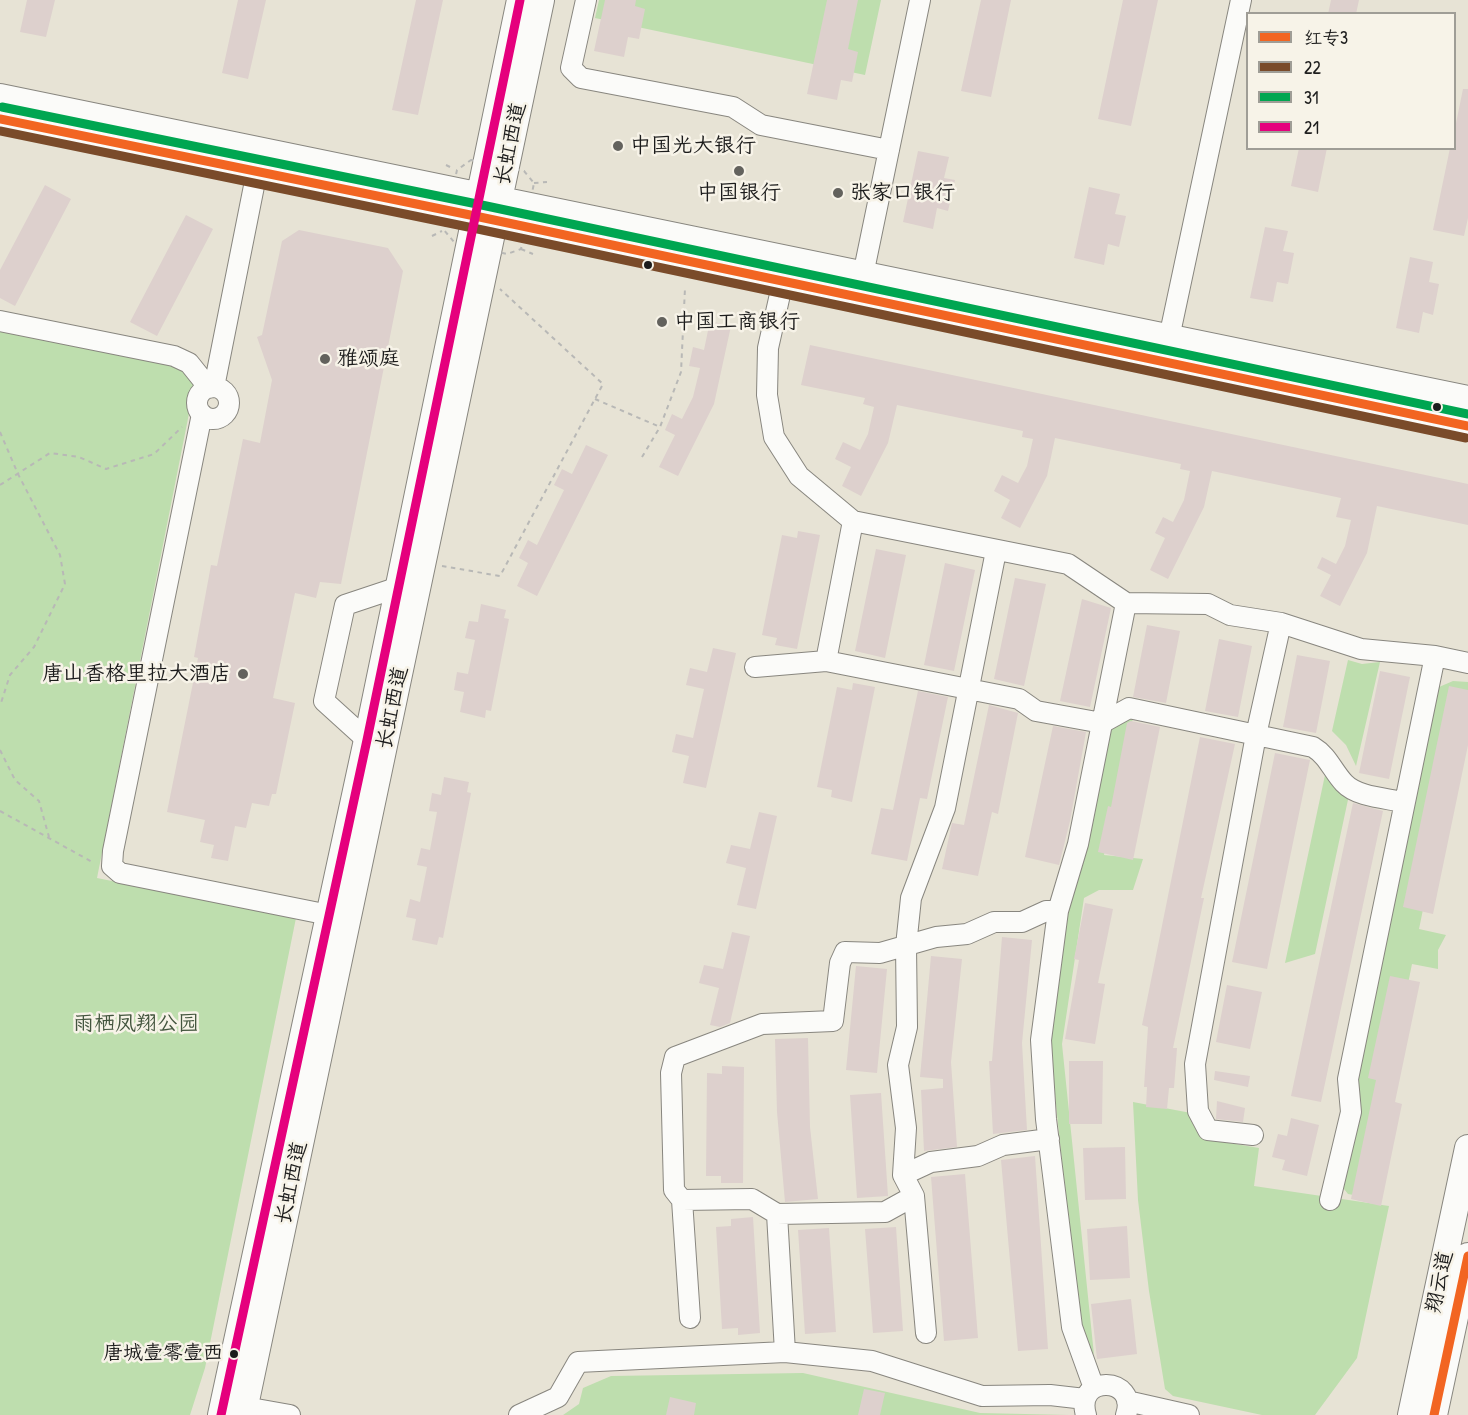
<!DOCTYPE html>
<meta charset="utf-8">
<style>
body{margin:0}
#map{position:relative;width:1468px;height:1415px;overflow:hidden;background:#e7e3d5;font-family:"Patrick Hand","LXGW WenKai TC",sans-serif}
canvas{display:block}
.legend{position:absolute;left:1246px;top:12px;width:210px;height:138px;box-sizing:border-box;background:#f7f3e8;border:2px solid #9f9d96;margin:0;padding:8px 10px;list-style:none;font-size:18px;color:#1c1c1c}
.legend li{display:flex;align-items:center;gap:12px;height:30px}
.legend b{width:30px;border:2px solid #9f9d96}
</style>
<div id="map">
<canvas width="1468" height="1415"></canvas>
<ul class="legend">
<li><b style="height:8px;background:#f26522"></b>红专3</li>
<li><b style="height:8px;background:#7a4b2a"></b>22</li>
<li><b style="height:8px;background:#00a651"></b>31</li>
<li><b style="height:8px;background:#e5007d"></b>21</li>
</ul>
</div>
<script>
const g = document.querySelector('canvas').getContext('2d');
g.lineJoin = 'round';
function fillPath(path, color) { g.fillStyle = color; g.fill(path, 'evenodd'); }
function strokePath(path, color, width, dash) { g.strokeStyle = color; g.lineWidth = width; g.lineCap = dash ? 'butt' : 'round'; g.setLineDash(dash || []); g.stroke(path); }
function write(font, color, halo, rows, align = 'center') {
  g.font = font + ' "Patrick Hand","LXGW WenKai TC",sans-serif'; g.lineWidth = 5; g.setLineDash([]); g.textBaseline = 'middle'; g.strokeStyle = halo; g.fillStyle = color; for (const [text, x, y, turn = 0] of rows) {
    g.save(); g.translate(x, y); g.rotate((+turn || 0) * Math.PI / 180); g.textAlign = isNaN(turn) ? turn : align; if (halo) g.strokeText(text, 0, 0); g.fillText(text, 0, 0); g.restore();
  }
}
const green = new Path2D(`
 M599 0H881L865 75 595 18Z
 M0 314 199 363 97 878 296 918 205 1368 190 1415H0Z
 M1348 660 1362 664 1380 662 1356 766 1346 745 1332 731Z
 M1453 681 1468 682V690L1419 929 1446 935 1438 950V969L1412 964 1365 1197 1348 1194 1340 1184 1356 1078 1439 687Z
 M1133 718 1104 855 1143 859 1133 890H1099L1084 898 1062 1044 1094 1355 1079 1324 1048 1028 1065 919 1109 728Z
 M1325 775 1335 789 1349 795 1315 954 1285 963Z
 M1133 1102 1191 1113 1206 1139 1259 1148 1254 1186 1389 1206 1357 1358 1315 1415H1262L1173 1396 1165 1389 1149 1291 1138 1200Z
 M803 1373 980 1413 1069 1415H563L579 1404 583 1388 611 1376Z`);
const building = new Path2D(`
 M27 0H55L46 37 20 32Z
 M238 0H266L248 79 222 73Z
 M416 0H443L418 115 392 110Z
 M605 0H636L635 6 645 9 639 39 628 37 624 57 594 51Z
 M827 0H858L848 49 858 52 852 82 841 80 837 100 807 94Z
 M981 0H1011L991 97 961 91Z
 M1123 0H1158L1131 126 1098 119Z
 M1331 0H1359L1356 14H1328Z
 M1463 89H1468V218L1464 236 1433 230 1450 148H1455V128Z
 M1299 148H1327L1318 192 1291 186Z
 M918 151 949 157 944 178 955 180 948 211 937 208 933 229 903 222Z
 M45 185 71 199 15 306 0 298V270Z
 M1089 187 1120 194 1115 214 1126 216 1119 247 1108 244 1104 265 1074 258Z
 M186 215 213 229 157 336 130 322Z
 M1265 227 1288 231 1283 251 1294 253 1288 284 1277 282 1273 302 1250 298Z
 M299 230 388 248 403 271 341 584 320 582 316 598 295 593 273 698 295 703 276 794H272L269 806 252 803 246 828 235 826 228 861 211 858 214 845 200 842 205 820 167 812 198 658 194 657 211 565 217 566 243 439 260 443 272 380 257 337 262 335 282 241Z
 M1410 257 1433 262 1429 282 1439 284 1433 315 1423 312 1419 333 1396 328Z
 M710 321 731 326 714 404 678 476 659 467 675 435 665 430 672 414 682 419 693 397 700 368 689 366 693 347 704 350Z
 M810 345 1468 484V525L1377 506 1367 553 1340 606 1320 596 1331 575 1317 568 1322 557 1336 564 1345 546 1351 520 1336 517 1341 498 1212 471 1204 507 1168 579 1150 570 1165 538 1155 533 1163 517 1173 522 1184 500 1190 471 1180 469 1181 464 1055 438 1047 476 1020 528 1001 518 1010 500 994 491 1002 475 1018 483 1027 466 1033 439 1022 437 1023 431 897 405 888 443 861 496 842 486 851 467 835 459 843 442 860 450 868 434 874 407 863 404 865 398 801 385Z
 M586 445 608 455 537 596 517 586 528 563 519 558 528 540 537 545 564 490 554 485 562 469 572 474Z
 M798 531 820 535 797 649 775 645 777 638 762 635 782 535 797 538Z
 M876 549 906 555 885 658 855 651Z
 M945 563 975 570 954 671 924 665Z
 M1015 578 1046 584 1024 686 994 679Z
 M1082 599 1111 608 1090 707 1060 701Z
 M481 604 506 610 504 618 509 619 491 711 486 710 485 718 460 712 464 692 454 690 457 672 468 674 475 640 465 638 469 621 478 622Z
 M1147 625 1180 631 1166 703 1133 697Z
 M1219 639 1252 646 1238 717 1205 711Z
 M713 648 736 653 706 788 683 783 689 756 672 752 676 734 693 738 704 689 686 685 690 668 707 672Z
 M1297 655 1330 661 1316 733 1283 727Z
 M1380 671 1410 677 1389 779 1359 773Z
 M853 683 875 687 852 802 831 797 832 790 817 787 837 687 852 690Z
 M1449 686 1468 690V745L1433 914 1403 907Z
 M918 691 948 697 927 799 920 798 907 861 871 854 881 808 893 810Z
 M989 705 1018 713 998 814 992 812 978 876 942 869 952 823 964 825Z
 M1131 721 1160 727 1133 860 1098 852 1108 806 1111 807 1127 723Z
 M1053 726 1086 732 1070 821 1059 865 1025 857Z
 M1200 737 1235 744 1201 898H1204L1173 1048H1177L1174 1088H1169L1167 1109 1146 1107 1147 1087H1144L1148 1027 1142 1025Z
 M1275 753 1310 760 1267 969 1232 962Z
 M444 777 469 782 467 792 471 793 443 938 439 937 437 945 412 940 416 919 406 917 410 899 420 902 427 867 417 865 421 848 430 850 437 812 429 811 432 793 441 795Z
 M1353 803 1383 811 1321 1102 1291 1096Z
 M759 812 777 816 756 909 737 905 746 868 726 863 731 845 750 849Z
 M1085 903 1113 909 1098 983 1105 984 1095 1044 1065 1039 1079 960 1074 959Z
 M732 932 750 936 730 1023 720 1027 710 1025 719 988 699 983 704 965 723 969Z
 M1002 937 1032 940 1022 1043 1027 1130 993 1134 989 1061H992Z
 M931 956 962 959 951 1062 957 1147 924 1151 921 1090 943 1088V1079L920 1077Z
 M856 966 887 969 877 1073 846 1070Z
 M1390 976 1420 982 1395 1102 1402 1104 1381 1206 1351 1199 1376 1080 1368 1078Z
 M1227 985 1262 992 1250 1049 1216 1042Z
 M808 1038 810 1127 818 1199 785 1202 777 1112 775 1039Z
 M1069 1061H1103L1102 1124H1069Z
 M722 1066 744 1067 743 1183H721V1176H706L707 1073 722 1074Z
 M1215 1071 1250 1076 1248 1087 1214 1080Z
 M881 1093 888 1196 857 1198 850 1095Z
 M1217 1101 1245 1108 1243 1122 1216 1119Z
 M1291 1118 1319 1125 1307 1176 1282 1170 1285 1160 1272 1157 1278 1134 1287 1136Z
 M1125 1147 1126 1199 1085 1200 1083 1148Z
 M1035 1156 1048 1349 1018 1351 1001 1160Z
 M965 1174 978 1338 944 1341 931 1177Z
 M753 1217 760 1333 738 1335V1328L722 1329 716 1227 731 1226V1219Z
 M1127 1226 1130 1278 1090 1280 1087 1229Z
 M896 1227 903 1331 873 1333 865 1229Z
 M829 1228 836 1332 805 1334 798 1230Z
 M1131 1299 1137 1354 1097 1359 1091 1304Z
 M864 1389 885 1393 880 1415H858Z
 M670 1397 696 1403 694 1415H666Z`);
const path = new Path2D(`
 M471 160 524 171 534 183 521 249 507 254 454 242 444 230 457 170Z
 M446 165 454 169
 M534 183 547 182
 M432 236 442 231
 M521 249 533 254
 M595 399 660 427
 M0 432 18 474 60 555 65 584 34 647 10 675 0 706
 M642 457 660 427 681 372 685 288
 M0 485 50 453 79 457 106 469 154 454 182 427
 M442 566 500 576 603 384 500 289
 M0 750 15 780 39 801 49 837
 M0 811 94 863`);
const minor = new Path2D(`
 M586 0 571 68 581 78 733 107 761 125 889 150
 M863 275 920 0
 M783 281 768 348 767 395 774 437 799 476 853 521 1068 564 1126 603 1208 604 1230 615 1281 623 1361 649 1435 656 1468 663
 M0 321 174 356 189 363 209 388
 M1169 338 1241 0
 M214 387 257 171
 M197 403a16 16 0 1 1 32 0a16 16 0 1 1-32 0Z
 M202 414 113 851 112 866 120 873 329 915
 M826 661 853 521
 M755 667 826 661 1019 699 1036 711 1102 723 1129 708 1313 747C1328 756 1332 770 1344 783 1357 797 1385 798 1403 802
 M367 740 324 701 345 605 396 588
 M1253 1135 1208 1130 1198 1111 1195 1064 1256 735 1281 623
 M903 1175 931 1162 978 1156 1003 1145 1049 1139
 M682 1200 752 1199 777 1214 885 1212 914 1196
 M1330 1200 1351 1112 1348 1079 1435 656
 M777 1214 785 1352
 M690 1318 682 1200 674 1190 671 1073 675 1057 762 1024 833 1021 840 963 845 952 880 953 936 937 967 934 994 922H1022L1046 911H1058
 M926 1333 914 1196 903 1175 906 1128 898 1065 907 1027 906 946 911 898 945 808 996 551
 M1094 1388 1072 1327 1046 1119 1041 1040 1058 911 1078 844 1126 603
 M1127 1401 1189 1415
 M245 1407 290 1415
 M519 1415 558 1397 578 1362 785 1352 872 1361 982 1396 1050 1395 1085 1399
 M1086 1415C1074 1374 1139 1376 1126 1415`);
const major = new Path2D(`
 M0 97 1468 399
 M0 119 475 216 1468 426
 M221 1415 367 740 520 0
 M243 1415 541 0
 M1411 1415 1468 1148
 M1434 1415 1468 1256`);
const bus1 = new Path2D(`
 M0 119 475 216 1468 426
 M1434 1415 1468 1256`);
const bus2 = new Path2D(`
 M0 131 473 228 1466 438`);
const bus3 = new Path2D(`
 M2 107 477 204 1468 414`);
const bus4 = new Path2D(`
 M221 1415 367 740 520 0`);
const markers = [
 [618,146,6,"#63625d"],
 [739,171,6,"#63625d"],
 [838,193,6,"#63625d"],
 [648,265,5,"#1c1c1c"],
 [662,322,6,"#63625d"],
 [325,359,6,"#63625d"],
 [1437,407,5,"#1c1c1c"],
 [243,674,6,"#63625d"],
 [234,1354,5,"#1c1c1c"]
];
const busNames = [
 ["唐城壹零壹西",223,1354]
];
const streetNames = [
 ["长虹西道",511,144,-78],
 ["长虹西道",393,708,-78],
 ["长虹西道",292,1183,-78],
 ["翔云道",1440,1282,-78]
];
const poiNames = [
 ["中国光大银行",630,146],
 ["中国银行",739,193,"center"],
 ["张家口银行",850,193],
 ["中国工商银行",674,322],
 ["雅颂庭",337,359],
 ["唐山香格里拉大酒店",231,674,"right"]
];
const parkNames = [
 ["雨栖凤翔公园",136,1024]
];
fillPath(green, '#bedeae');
fillPath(building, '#ddd0cd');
strokePath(minor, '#88867f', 22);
strokePath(major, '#88867f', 28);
strokePath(path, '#b8b8b6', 2, [4.5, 4.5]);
strokePath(minor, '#fbfbf9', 20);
strokePath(major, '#fbfbf9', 26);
strokePath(bus1, '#f26522', 9);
strokePath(bus2, '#7a4b2a', 9);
strokePath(bus3, '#00a651', 9);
strokePath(bus4, '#e5007d', 9);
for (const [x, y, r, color] of markers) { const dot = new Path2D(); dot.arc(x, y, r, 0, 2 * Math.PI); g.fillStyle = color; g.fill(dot); strokePath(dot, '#f7f3e8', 2); }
write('20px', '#1c1c1c', '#f7f3e8', busNames, 'right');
write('21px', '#1c1c1c', '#f7f3e8', streetNames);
write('21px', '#1c1c1c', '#f7f3e8', poiNames, 'left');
write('21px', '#43553e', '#f7f3e8', parkNames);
</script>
